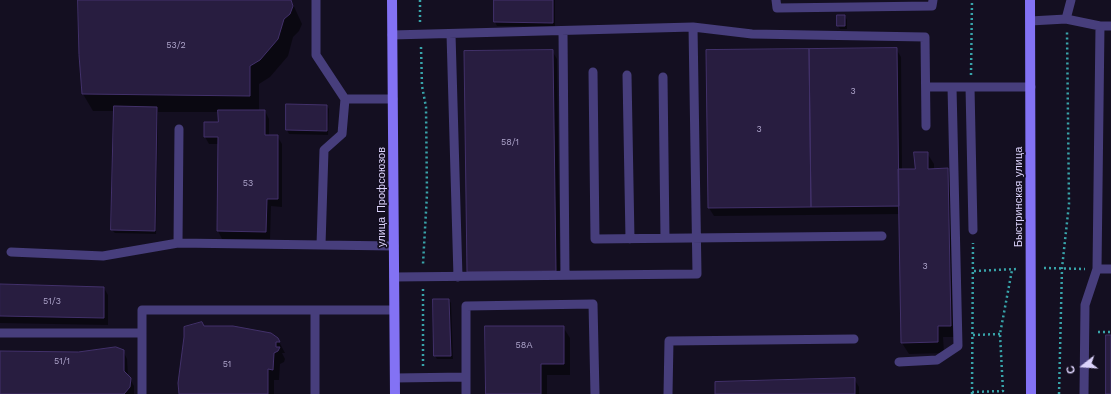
<!DOCTYPE html>
<meta charset="utf-8">
<style>
body{margin:0}
#map{position:relative;width:1111px;height:394px;overflow:hidden;background:#140f21;font-family:"Work Sans",sans-serif}
canvas{display:block}
.north{position:absolute;left:1063px;top:346px;width:40px;height:40px;-webkit-text-stroke:3px #140f21;paint-order:stroke;rotate:253deg;font-size:11px;font-weight:700;line-height:16px;text-align:center;color:#dcd3fb}
.north::after{content:'';display:block;margin:auto;width:14px;height:18px;background:#dcd3fb;clip-path:polygon(50% 0,100% 100%,50% 72%,0 100%)}
</style>
<div id="map">
<canvas width="1111" height="394"></canvas>
<div class="north">С</div>
</div>
<script>
const g = document.querySelector('canvas').getContext('2d');
g.lineJoin = 'round';
function fillPath(path, color) { g.fillStyle = color; g.fill(path, 'evenodd'); }
function strokePath(path, color, width, dash) { g.strokeStyle = color; g.lineWidth = width; g.lineCap = dash ? 'butt' : 'round'; g.setLineDash(dash || []); g.stroke(path); }
function write(font, color, halo, rows, align = 'center') {
  g.font = font + ' "Work Sans",sans-serif'; g.lineWidth = 3.5; g.setLineDash([]); g.textBaseline = 'middle'; g.strokeStyle = halo; g.fillStyle = color; for (const [text, x, y, turn = 0] of rows) {
    g.save(); g.translate(x, y); g.rotate((+turn || 0) * Math.PI / 180); g.textAlign = isNaN(turn) ? turn : align; if (halo) g.strokeText(text, 0, 0); g.fillText(text, 0, 0); g.restore();
  }
}
const shadow = new Path2D(`
 M79 0H291L302 24 299 31 293 37 288 56 270 77 259 84V111H265L269 119V136H277L282 144V207L271 206 270 239H222L218 231 219 144H209L205 137 219 123V112H158L156 234 115 233 112 230 114 111H93L83 94Z
 M495 0H555V26H497L495 22Z
 M845 16 847 20V29H840L838 26Z
 M896 49 901 57 902 170H916L927 153 934 164V170L948 169 954 180 956 337H943L944 353 909 354 902 343 900 214 714 216 709 208 707 51Z
 M552 51 557 59 560 278 468 272Z
 M287 105 327 106 329 109 328 135 289 134 287 130Z
 M0 285 104 288 108 295V325L0 323Z
 M449 300 451 303 453 359H437L435 356Z
 M204 327 277 338 285 353H282L285 359 284 362 280 364 279 380H274V394H180Z
 M563 327 570 338V375H547V394H487Z
 M123 351 127 359 128 376 134 386V394H0V352L78 353Z
 M854 379 859 387V394H716Z`);
const building = new Path2D(`
 M78 0H291L293 6 290 14 284 19 278 39 260 60 250 66V96L82 94 79 55Z
 M494 0H553V23L494 22Z
 M837 15H845V26H837Z
 M897 48 899 206 811 207 809 49Z
 M809 49 811 207 708 208 706 50Z
 M553 50 556 271 467 272 464 51Z
 M286 104 327 105V131L286 130Z
 M114 106 157 107 155 231 111 230Z
 M218 110H265V135H278V199H267L266 232 217 231 218 137H204V122H218Z
 M914 152H928V169L948 168 951 326H938V342L901 343 898 169H915Z
 M0 284 104 287V318L0 316Z
 M433 299H449L451 356H434Z
 M202 322 204 326H233L271 333 278 338 280 342H276V347H280L278 351 274 353 273 370 268 369V394H179L178 383 184 337V327Z
 M485 326H564V364H541V394H486Z
 M1106 335H1111V394H1106Z
 M116 347 124 350V371L131 378 130 387 124 394H0V351L78 352Z
 M855 378V394H715V382Z`);
const path = new Path2D(`
 M420 0V22
 M421 47 422 86 426 107 427 194 423 264
 M971 75 972 0
 M1044 268 1085 269
 M974 271 1017 269
 M423 289V366
 M1098 332H1111
 M973 335 1000 334
 M972 392 1003 391 1000 334 1012 270
 M972 394 973 243
 M1059 394 1062 268 1069 204 1067 31`);
const lane = new Path2D(`
 M316 0V55L345 99
 M776 0 777 8 932 6 933 0
 M1066 19 1071 0
 M1030 21 1066 19 1100 26H1111
 M563 31 565 275
 M451 34 458 277
 M392 35 693 27 752 34 925 37 926 126
 M593 72 595 239 882 236
 M627 75 630 239
 M663 77 665 238
 M926 87H1031
 M970 87 973 230
 M178 243 179 129
 M321 245 324 150 342 134 345 99H393
 M11 252 103 256 178 243 394 246
 M1097 269H1111
 M394 277 697 274 693 27
 M315 310V394
 M0 333H142
 M899 362 937 360 958 346 952 87
 M395 378 466 377
 M142 394V310H394
 M466 394V306L593 304 595 394
 M668 394 669 341 854 339
 M1084 394 1085 305 1097 269 1100 26`);
const secondary = new Path2D(`
 M392 0 395 394
 M1030 0 1031 394`);
const numberNames = [
 ["53/2",176,45],
 ["3",853,91],
 ["3",759,129],
 ["58/1",510,142],
 ["53",248,183],
 ["3",925,266],
 ["51/3",52,301],
 ["58А",524,345],
 ["51/1",62,361],
 ["51",227,364]
];
const streetNames = [
 ["улица Профсоюзов",382,197,-90],
 ["Быстринская улица",1019,197,-90]
];
fillPath(shadow, '#0007');
fillPath(building, '#281d40');
strokePath(building, '#42316a', 1);
strokePath(path, '#38a4aa', 2.5, [2, 3]);
strokePath(lane, '#473e7c', 9);
strokePath(secondary, '#8372f4', 10);
write('9px', '#afa6cc', null, numberNames);
write('11px', '#dcd3fb', '#140f21', streetNames);
</script>
